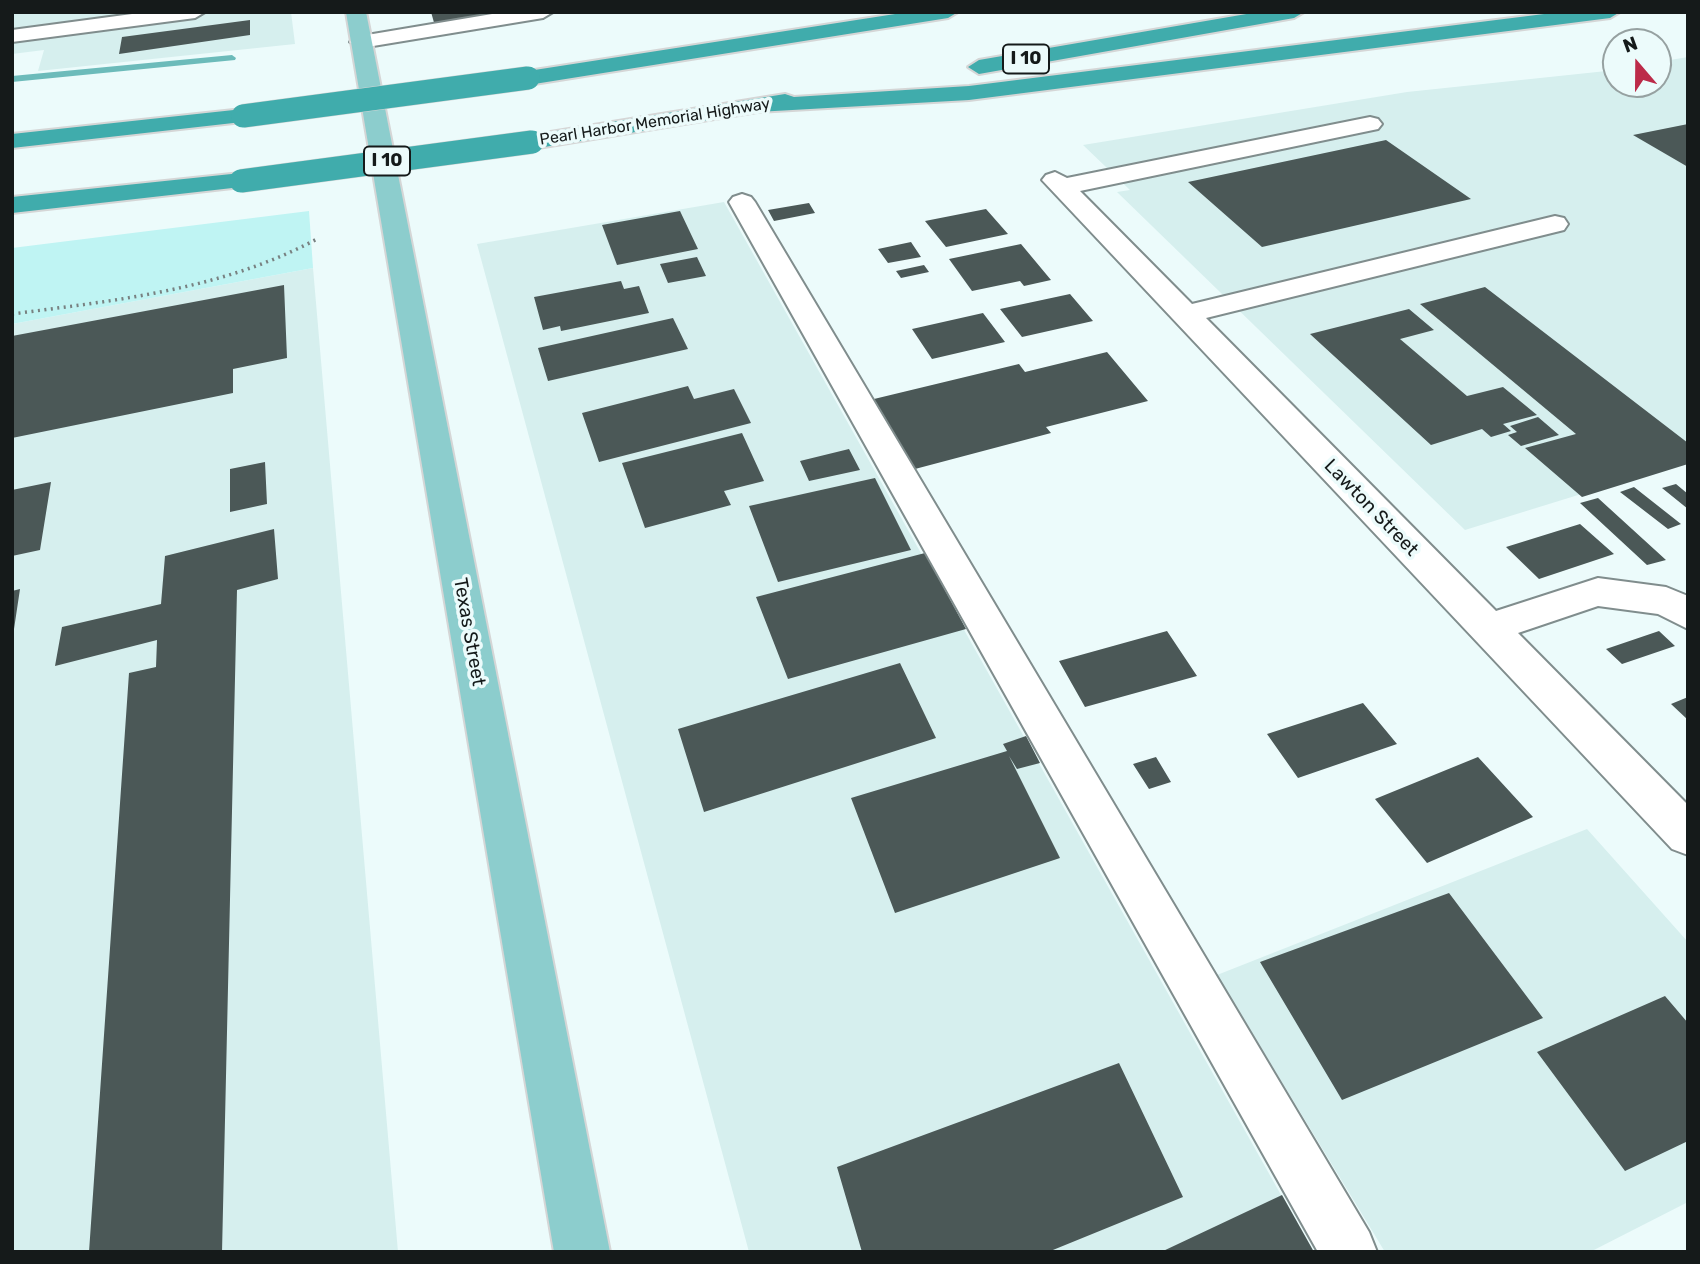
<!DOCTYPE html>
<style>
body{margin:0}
#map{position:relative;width:1700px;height:1264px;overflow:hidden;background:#ecfbfb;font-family:Rubik,sans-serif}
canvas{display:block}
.frame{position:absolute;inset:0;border:14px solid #151a1a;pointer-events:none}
.north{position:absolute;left:1602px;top:28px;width:70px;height:70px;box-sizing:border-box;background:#ecfbfb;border:2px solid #96a1a1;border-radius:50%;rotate:340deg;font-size:19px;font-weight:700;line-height:28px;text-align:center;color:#151a1a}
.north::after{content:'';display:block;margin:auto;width:24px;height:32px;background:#bc2b49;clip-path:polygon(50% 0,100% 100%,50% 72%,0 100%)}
</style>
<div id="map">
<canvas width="1700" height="1264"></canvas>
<div class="frame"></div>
<div class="north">N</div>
</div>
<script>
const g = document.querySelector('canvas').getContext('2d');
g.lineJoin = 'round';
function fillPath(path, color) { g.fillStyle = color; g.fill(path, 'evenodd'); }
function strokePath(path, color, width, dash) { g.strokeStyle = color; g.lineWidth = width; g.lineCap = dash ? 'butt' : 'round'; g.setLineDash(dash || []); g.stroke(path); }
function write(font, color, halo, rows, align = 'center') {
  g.font = font + ' Rubik,sans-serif'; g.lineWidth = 7; g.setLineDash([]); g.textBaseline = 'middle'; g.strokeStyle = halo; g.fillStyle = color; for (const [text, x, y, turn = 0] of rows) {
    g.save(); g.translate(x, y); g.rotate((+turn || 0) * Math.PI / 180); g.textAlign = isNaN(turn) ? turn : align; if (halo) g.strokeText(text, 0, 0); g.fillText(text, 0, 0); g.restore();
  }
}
const built = new Path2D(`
 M12 12H291L295 44 38 71 44 50 12 54Z
 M1688 57V461L1465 530 1117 192 1130 190 1083 145 1407 92 1616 70V84H1658V62Z
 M724 202 1313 1252H749L477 244Z
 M313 268 398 1252H12V324Z
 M1587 829 1688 942V1202L1590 1252H1385L1217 975Z`);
const green = new Path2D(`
 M309 211 313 268 12 324V248Z`);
const stream = new Path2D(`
 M232 55 236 58 235 60 12 82V76Z`);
const building = new Path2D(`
 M431 12H516L435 26Z
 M250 20V35L119 54 122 37Z
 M1688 124V167L1633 135Z
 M1386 140 1471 199 1262 247 1188 182Z
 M809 203 815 213 774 221 768 210Z
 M986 209 1008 234 946 247 925 221Z
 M680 211 698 249 617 265 602 225Z
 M911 242 921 257 888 263 878 249Z
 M1021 244 1051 280 1024 286 1020 281 972 291 949 259Z
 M697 257 706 276 668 283 660 264Z
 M924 265 929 272 901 278 896 271Z
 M621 281 624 289 639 286 649 313 561 331 560 326 543 330 534 297Z
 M284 285 287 358 233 369V393L12 438V336Z
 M1485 287 1688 443V464L1582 497 1525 448 1576 434 1420 304Z
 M1070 294 1093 321 1022 337 1000 309Z
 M1409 309 1434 330 1400 339 1467 396 1503 387 1537 415 1503 424 1511 431 1491 437 1482 429 1431 445 1310 334Z
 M983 313 1005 342 932 359 912 329Z
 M673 318 688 349 548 381 538 348Z
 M1107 352 1148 401 1046 427 1051 433 915 469 874 399 1019 364 1025 372Z
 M688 386 694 399 734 389 751 423 599 462 582 413Z
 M1538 417 1559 435 1521 446 1508 435 1517 432 1510 426Z
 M742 433 764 481 724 491 731 505 645 528 622 463Z
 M849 449 860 470 809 481 800 461Z
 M265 462 267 504 230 512V469Z
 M875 478 911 550 778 582 749 506Z
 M51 482 40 550 12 556V490Z
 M1676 484 1688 494V509L1662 488Z
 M1634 487 1681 524 1668 529 1620 492Z
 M1598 498 1666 560 1647 565 1580 503Z
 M1580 524 1614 554 1539 579 1506 547Z
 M274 529 278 579 237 590 222 1252H89L129 673 156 667 157 640 55 666 62 627 161 604 165 556Z
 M925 553 966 629 788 679 756 597Z
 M20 589 14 629H12V591Z
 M1167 631 1197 676 1085 707 1059 661Z
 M1659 631 1675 646 1622 664 1606 649Z
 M900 663 936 738 704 812 678 729Z
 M1688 697V720L1671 704Z
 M1363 703 1397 744 1298 778 1267 734Z
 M1026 736 1040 763 1017 769 1009 756 1060 858 895 913 851 798 1007 751 1003 744Z
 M1156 757 1171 782 1149 789 1133 764Z
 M1478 757 1533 817 1427 863 1375 799Z
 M1449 893 1543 1018 1342 1100 1260 962Z
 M1665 996 1688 1023V1141L1625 1171 1537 1052Z
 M1119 1063 1183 1197 1048 1252H862L837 1167Z
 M1282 1195 1314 1252H1161Z`);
const path = new Path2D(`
 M12 314C118 300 221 290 317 239`);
const minor = new Path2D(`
 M147 12H205L195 18 12 42V30Z
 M504 12H553L543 18 361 48 350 42 361 36Z
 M1370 117 1378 119 1382 124 1378 129 1080 191 1192 304 1555 216 1564 218 1568 224 1564 230 1206 318 1496 611 1598 578 1666 587 1688 596V629L1658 614 1598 606 1518 633 1688 805V855L1672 849 1042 180 1046 175 1055 172 1067 178Z
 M742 194 751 197 755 202 1369 1232 1377 1252H1318L729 202 733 197Z`);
const major = new Path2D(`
 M346 12H366L610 1252H554Z`);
const highway = new Path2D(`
 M908 12H958L948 18 528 85 517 78 528 71Z
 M1258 12H1304L1294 18 979 74 968 67 979 60Z
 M1560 12H1620L1610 18 969 100 757 112 532 149 524 147 520 142 524 137 532 135 785 94 794 97 969 86Z
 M243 109 251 111 255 116 251 121 12 148V134Z
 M241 173 250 176 254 181 250 186 12 213V197Z`);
const highwayBridge = new Path2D(`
 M243 116 528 78
 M241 181 532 142`);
const farStreetnames = [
 ["Pearl Harbor Memorial Highway",655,122,-9]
];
const shields = [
 [1026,59,46],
 [387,161,46]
];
const shieldNames = [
 ["I 10",1026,59],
 ["I 10",387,161]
];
const streetNames = [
 ["Lawton Street",1371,508,46],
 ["Texas Street",469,632,80]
];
fillPath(built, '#d6efee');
fillPath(green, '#bff4f3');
fillPath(stream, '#6cbbba');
fillPath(building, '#4b5857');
strokePath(minor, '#808d8d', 4);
strokePath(major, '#d5d6d6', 4);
strokePath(highway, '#d5d6d6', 4);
strokePath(path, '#788181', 3.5, [2, 4.5]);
fillPath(minor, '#fff');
fillPath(major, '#8ccdcd');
fillPath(highway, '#40acac');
strokePath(highwayBridge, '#d5d6d6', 24, []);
strokePath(highwayBridge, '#40acac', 23);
write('16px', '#151a1a', '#ecfbfb', farStreetnames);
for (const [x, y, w] of shields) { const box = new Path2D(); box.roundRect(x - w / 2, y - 14.5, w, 29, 5); g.fillStyle = '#ecfbfb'; g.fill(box); strokePath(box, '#151a1a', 2); }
write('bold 18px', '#151a1a', null, shieldNames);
write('19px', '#151a1a', '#ecfbfb', streetNames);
</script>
